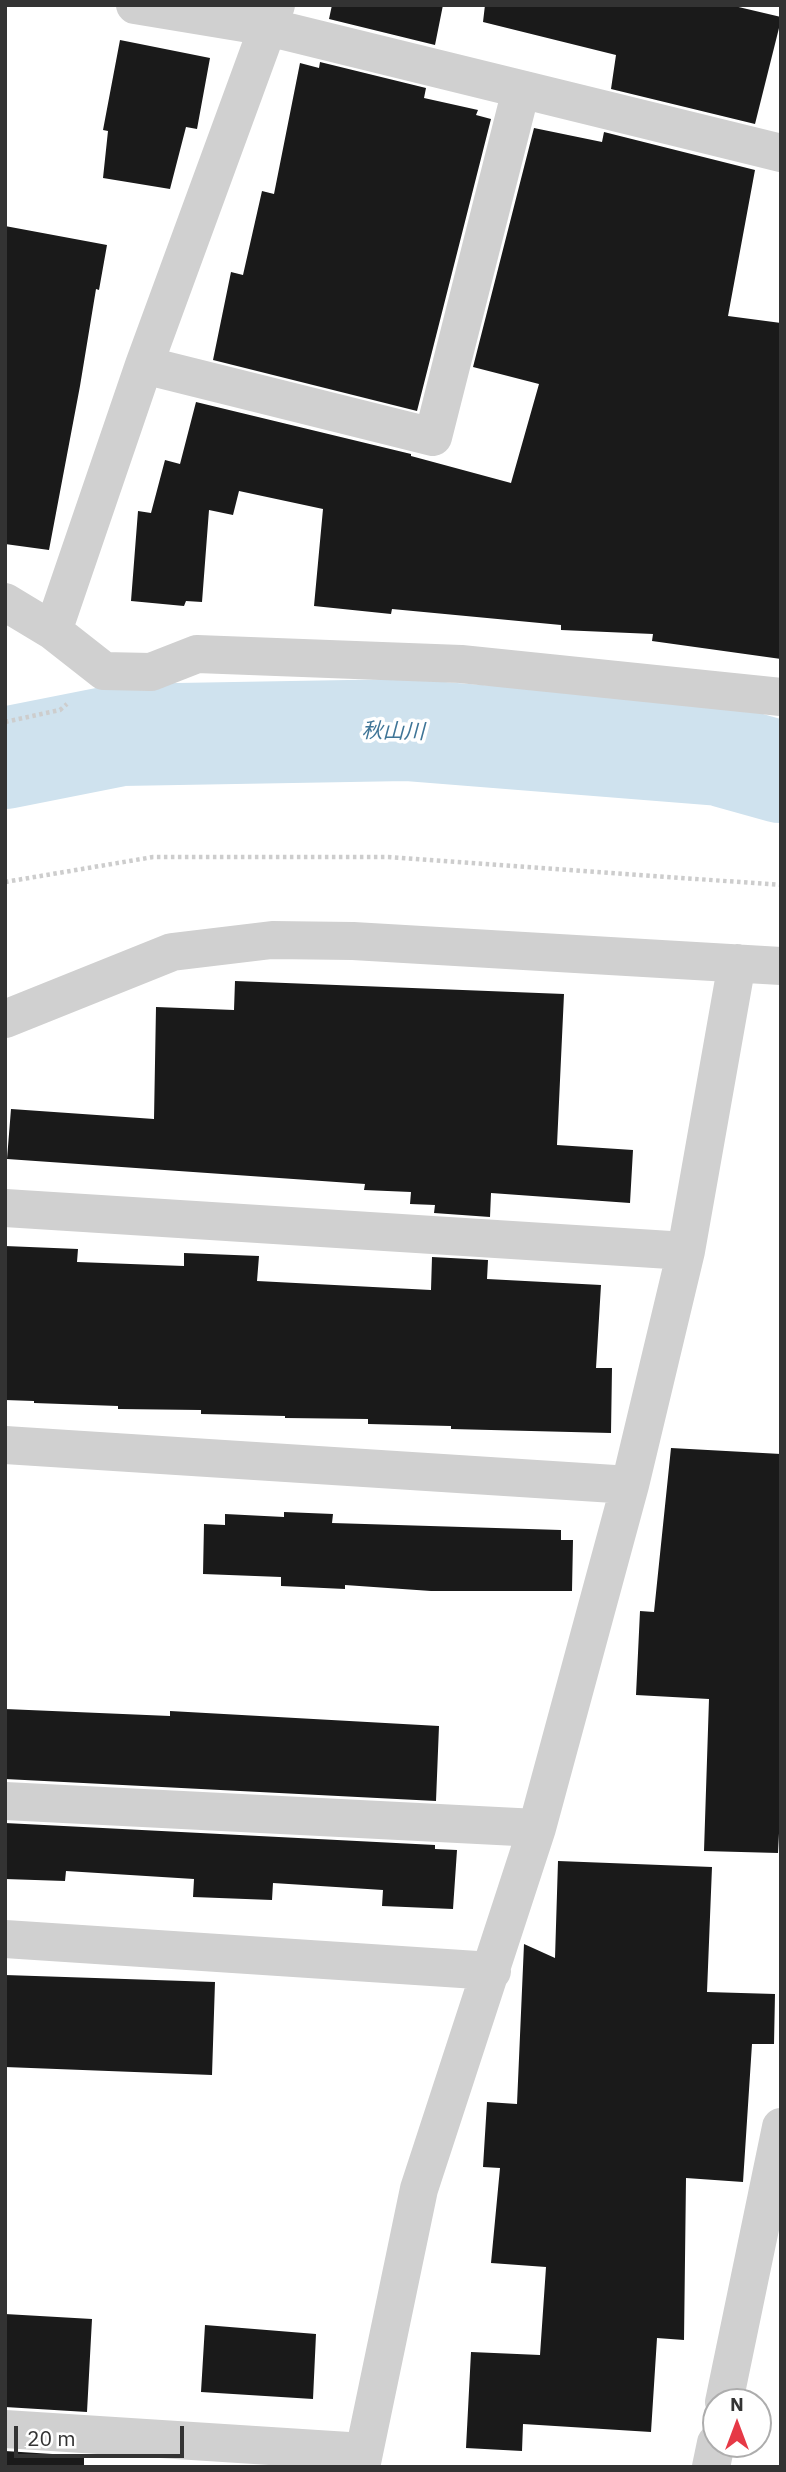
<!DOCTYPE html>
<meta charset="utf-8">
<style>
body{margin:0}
#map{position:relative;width:786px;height:2472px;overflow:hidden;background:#fff;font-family:"IBM Plex Sans",sans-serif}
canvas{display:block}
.frame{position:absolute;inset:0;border:7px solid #333;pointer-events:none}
.north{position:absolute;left:702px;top:2388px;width:70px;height:70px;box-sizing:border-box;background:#fff;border:2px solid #adadad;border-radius:50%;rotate:0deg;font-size:19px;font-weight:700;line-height:28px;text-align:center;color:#333}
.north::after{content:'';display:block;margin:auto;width:24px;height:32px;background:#e63946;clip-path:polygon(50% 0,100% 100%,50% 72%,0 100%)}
.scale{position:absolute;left:14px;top:2426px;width:170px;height:32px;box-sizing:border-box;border:4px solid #333;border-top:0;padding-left:9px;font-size:21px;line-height:24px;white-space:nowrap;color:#333;-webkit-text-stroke:5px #fff;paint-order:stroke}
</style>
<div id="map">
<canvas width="786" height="2472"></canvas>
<div class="frame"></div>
<div class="north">N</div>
<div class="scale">20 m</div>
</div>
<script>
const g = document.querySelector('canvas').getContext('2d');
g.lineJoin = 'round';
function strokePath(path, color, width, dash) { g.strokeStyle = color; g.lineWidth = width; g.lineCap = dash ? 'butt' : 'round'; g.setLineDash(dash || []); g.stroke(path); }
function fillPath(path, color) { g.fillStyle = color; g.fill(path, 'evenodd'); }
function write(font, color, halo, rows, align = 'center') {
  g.font = font + ' "IBM Plex Sans","Noto Sans JP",sans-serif'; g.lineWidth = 7; g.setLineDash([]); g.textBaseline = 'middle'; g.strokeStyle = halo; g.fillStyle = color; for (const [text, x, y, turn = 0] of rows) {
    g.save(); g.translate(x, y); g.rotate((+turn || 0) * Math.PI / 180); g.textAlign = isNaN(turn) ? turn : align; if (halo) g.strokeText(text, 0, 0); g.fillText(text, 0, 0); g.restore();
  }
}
const river = new Path2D(`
 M5 758 121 735 406 730 720 755 781 772`);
const building = new Path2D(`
 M332 5H443L435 45 329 19Z
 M485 5H730L781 17V20L755 124 611 89 616 55 483 22Z
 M120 40 210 58 197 129 186 127 170 189 103 178 108 131 103 130Z
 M320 62 426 88 424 98 478 110 476 115 491 119 417 411 213 360 231 272 243 275 262 191 274 194 300 63 319 68Z
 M534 128 602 142 604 132 755 170 728 316 781 323V659L652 641 653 634 561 630V625L392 609 391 614 314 606 323 509 239 491 233 515 209 510 202 602 186 601 184 606 131 601 138 511 151 513 165 460 180 464 196 402 411 454V456L511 483 539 384 473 367Z
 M5 226 107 245 99 290 96 289 80 386 49 550 5 544Z
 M235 981 564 994 557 1145 633 1150 630 1203 491 1193 490 1217 434 1213 435 1205 410 1204 411 1192 364 1190 365 1184 7 1159 11 1109 154 1119 156 1007 234 1010Z
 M5 1246 78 1249 77 1262 184 1266V1253L259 1256 257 1281 431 1290 432 1257 488 1260 487 1279 601 1285 596 1368H612L611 1433 451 1429V1426L368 1424V1419L285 1418V1416L201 1414V1410L118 1409V1406L34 1403V1401L5 1400Z
 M671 1448 781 1454V1794L778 1853 704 1851 709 1699 636 1695 640 1611 654 1612Z
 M284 1512 333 1514 332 1523 561 1530V1540H573L572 1591H431L345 1585V1589L281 1586V1577L203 1574 204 1524 225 1525V1514L284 1517Z
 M5 1709 170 1716V1711L439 1726 436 1801 5 1779Z
 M5 1823 435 1845V1849L457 1850 453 1909 382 1906 383 1890 273 1883 272 1900 193 1897 194 1879 66 1871 65 1881 5 1879Z
 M558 1861 712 1867 707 1992 775 1994 774 2044H752L743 2182 686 2178 684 2340 657 2338 651 2432 523 2424 522 2451 466 2448 471 2352 540 2355 546 2267 491 2263 500 2168 483 2167 487 2102 517 2104 524 1944 555 1958Z
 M5 1975 215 1982 212 2075 5 2067Z
 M5 2314 92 2319 87 2412 5 2407Z
 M205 2325 316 2334 313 2399 201 2392Z
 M5 2451 84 2456V2467H5Z`);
const path = new Path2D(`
 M5 722 60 710 67 704
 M5 882 153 857H388L781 885`);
const minor = new Path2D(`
 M135 5 268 27 781 153
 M144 365 433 437 521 90
 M5 602 53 631 104 671 151 672 197 654 461 664 781 697
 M53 631 144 365 276 5
 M5 1019 172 952 272 940 353 941 781 966
 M5 1208 686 1251
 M5 1445 630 1485
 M5 1801 537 1828
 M5 1939 492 1971
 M724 2402 781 2127
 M5 2429 364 2452
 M361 2467 419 2189 537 1828 630 1485 686 1251 737 963
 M711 2467 716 2443`);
const waterNames = [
 ["秋山川",393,732,1]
];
strokePath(river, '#cfe2ee', 102);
fillPath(building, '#1a1a1a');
strokePath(path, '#cdcdcd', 4.5, [3.5, 3.5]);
strokePath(minor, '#d0d0d0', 38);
write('italic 21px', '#3f7597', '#fff', waterNames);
</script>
